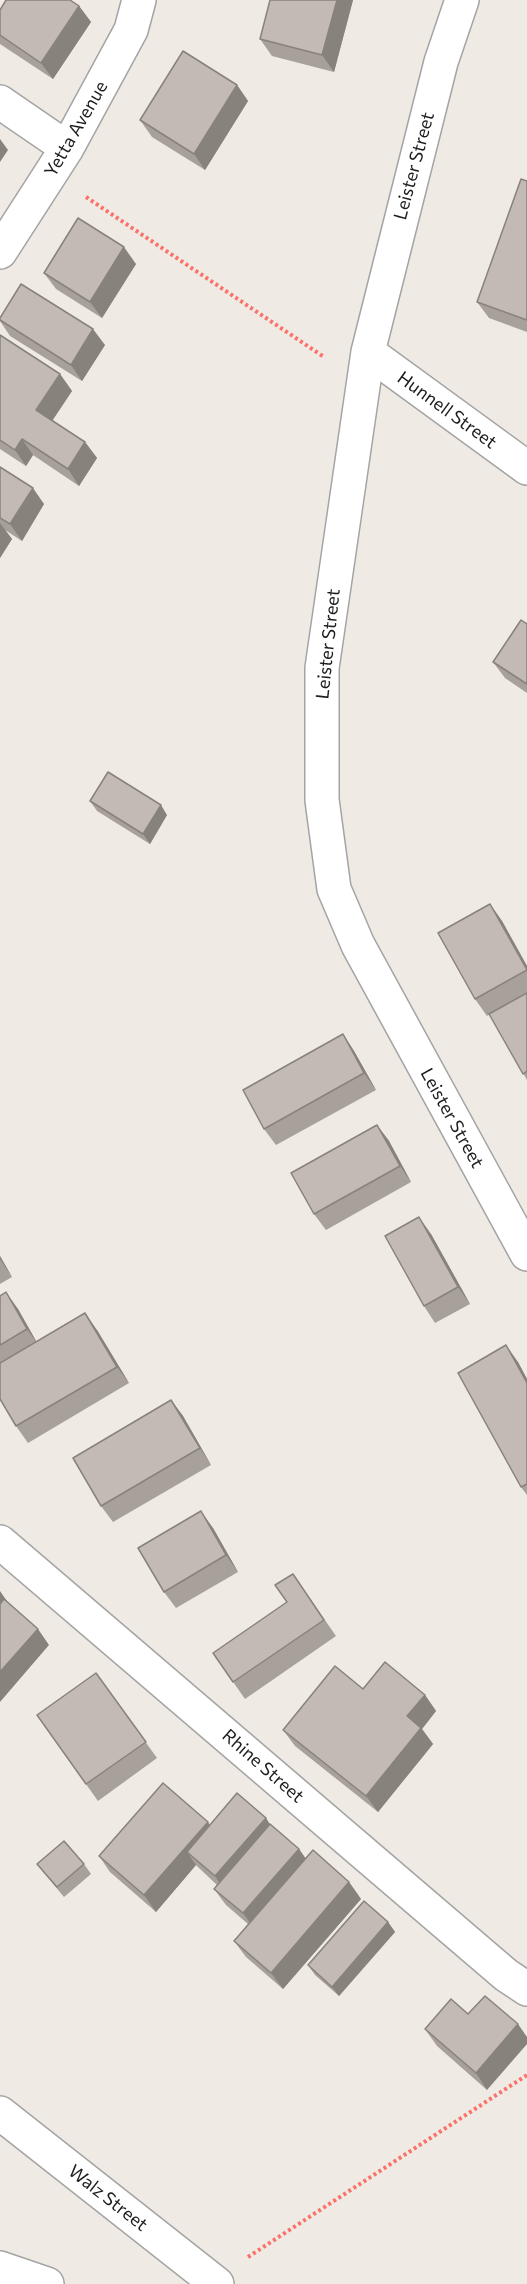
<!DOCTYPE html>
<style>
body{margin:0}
canvas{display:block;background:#efeae3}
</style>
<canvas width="527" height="2284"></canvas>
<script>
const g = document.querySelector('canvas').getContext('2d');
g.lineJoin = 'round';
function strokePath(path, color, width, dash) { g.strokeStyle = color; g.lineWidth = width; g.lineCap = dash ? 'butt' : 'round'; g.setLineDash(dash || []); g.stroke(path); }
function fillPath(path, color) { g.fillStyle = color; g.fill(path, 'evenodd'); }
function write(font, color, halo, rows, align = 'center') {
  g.font = font + ' Commissioner,sans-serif'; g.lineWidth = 4.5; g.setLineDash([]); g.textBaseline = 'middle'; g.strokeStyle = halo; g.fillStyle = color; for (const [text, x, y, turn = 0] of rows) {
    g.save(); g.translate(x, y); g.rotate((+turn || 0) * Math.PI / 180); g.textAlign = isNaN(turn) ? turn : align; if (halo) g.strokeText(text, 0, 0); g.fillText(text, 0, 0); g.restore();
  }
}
const path = new Path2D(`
 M86 197 324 357
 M248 2257 527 2075`);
const minor = new Path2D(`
 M462 0 441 62 368 352 322 668V800L334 889 358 945 527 1254
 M0 102 67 148
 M0 252 67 148 131 30 139 0
 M368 352 527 468
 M0 1542 506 1975 527 1989
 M0 2113 217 2284
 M0 2268 47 2284`);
const wall = new Path2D(`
 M353 0 334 72 272 56 260 39Z
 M79 6 91 22 53 79 0 44V10Z
 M237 85 248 101 205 170 152 137 140 120Z
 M527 181V332L489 318 477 302Z
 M136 264 102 318 56 289 44 273Z
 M0 318 105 345 82 381 10 336 0 321Z
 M0 335 60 374 72 391 52 421 85 442 97 458 79 486 33 455 26 466 0 449Z
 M0 467 44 504 22 541 5 530 12 539 0 558Z
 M527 624V693L505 678 493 662Z
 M90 801 167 815 150 844 97 811Z
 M490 904 502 921 527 966V1080L490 1014 487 1016 475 999Z
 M343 1034 354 1051 376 1090 276 1145 264 1129Z
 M377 1125 389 1141 411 1182 326 1230 314 1214Z
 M431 1234 470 1304 435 1323 424 1306Z
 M0 1256 12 1277 0 1284Z
 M0 1296 18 1309 36 1342 97 1330 129 1383 28 1443 16 1426 0 1399Z
 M518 1362 527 1379V1495L521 1487Z
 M171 1400 183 1416 211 1465 113 1522 101 1506Z
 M213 1528 238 1572 176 1608 164 1592Z
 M293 1574 336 1636 245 1699 213 1653 287 1602Z
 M96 1673 157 1758 98 1801 37 1715Z
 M363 1689 425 1695 436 1711 422 1729 433 1744 378 1812 295 1746 283 1730Z
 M270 1824 299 1849 306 1859 349 1882 361 1899 283 1989 246 1957 234 1941 248 1924 226 1905 214 1889 217 1885 199 1868 196 1865 156 1912 110 1872 99 1856 210 1825Z
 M37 1864H84L91 1874 64 1897 44 1873Z
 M388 1922 395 1932 339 1996 315 1975 308 1965Z
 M468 2014 487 2090 437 2046 425 2029Z`);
const shadedWall = new Path2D(`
 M337 0H353L334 72 322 55Z
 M79 6 91 22 53 79 41 63Z
 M237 85 248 101 205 170 194 154Z
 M0 139 8 150 0 162Z
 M124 247 136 264 102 318 90 302Z
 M93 329 105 345 82 381 71 365Z
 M60 374 72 391 48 427 36 410Z
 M22 439 33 455 26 466 15 450Z
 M85 442 97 458 79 486 68 469Z
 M33 488 44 504 22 541 10 524Z
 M0 523 12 539 0 558Z
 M161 805 167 815 150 844 143 834Z
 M490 904 502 921 527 966V970Z
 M343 1034 354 1051 376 1090 364 1073Z
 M377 1125 389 1141 411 1182 400 1166Z
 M419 1217 431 1234 470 1304 458 1287Z
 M0 1256 12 1277 0 1259Z
 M6 1292 18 1309 39 1346 27 1329Z
 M85 1313 97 1330 129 1383 117 1367Z
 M506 1345 518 1362 527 1379V1383Z
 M171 1400 183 1416 211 1465 200 1448Z
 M201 1511 213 1528 238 1572 226 1555Z
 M0 1591 9 1604 0 1615Z
 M38 1629 49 1645 0 1702V1672Z
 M425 1695 436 1711 422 1729 433 1744 378 1812 366 1796 407 1716Z
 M266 1818 277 1835 226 1893 215 1876Z
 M208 1822 219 1839 187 1852 196 1865 156 1912 144 1895Z
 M299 1849 310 1865 255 1930 243 1913Z
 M349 1882 361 1899 283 1989 271 1973Z
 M388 1922 395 1932 339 1996 332 1987Z
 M518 2024 527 2037V2044L487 2090 476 2073Z`);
const building = new Path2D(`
 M6 0H70L79 6 41 63 0 35V10Z
 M270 0H337L322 55 260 39Z
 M183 51 237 85 194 154 140 120Z
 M521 179 527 181V320L477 302Z
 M78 218 124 247 90 302 44 273Z
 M21 284 93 329 71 365 0 320V318Z
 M0 335 60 374 36 410 85 442 68 469 22 439 15 450 0 440Z
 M0 467 33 488 10 524 0 518Z
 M521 620 527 624V684L493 662Z
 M108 772 161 805 143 834 90 801Z
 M490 904 527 970 475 999 438 933Z
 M527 993V1071L523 1074 489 1014Z
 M343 1034 364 1073 264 1129 243 1090Z
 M377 1125 400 1166 314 1214 291 1173Z
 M419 1217 458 1287 424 1306 385 1236Z
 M6 1292 27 1329 0 1345V1296Z
 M85 1313 117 1367 16 1426 0 1399V1363Z
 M506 1345 527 1383V1484L521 1487 458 1373Z
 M171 1400 200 1448 101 1506 73 1458Z
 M201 1511 226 1555 164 1592 138 1548Z
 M293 1574 324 1620 233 1682 213 1653 287 1602 275 1585Z
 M4 1599 38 1629 0 1672V1604Z
 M385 1662 425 1695 407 1716 421 1728 366 1796 283 1730 335 1666 363 1689Z
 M96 1673 146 1742 86 1784 37 1715Z
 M163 1783 208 1822 144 1895 99 1856Z
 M237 1793 266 1818 215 1876 187 1852Z
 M270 1824 299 1849 243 1913 214 1889Z
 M64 1841 84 1864 57 1887 37 1864Z
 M313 1850 349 1882 271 1973 234 1941Z
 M364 1901 388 1922 332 1987 308 1965Z
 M485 1996 518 2024 476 2073 425 2029 451 1999 468 2014Z`);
const streetNames = [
 ["Yetta Avenue",76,129,-60],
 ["Leister Street",414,166,-75],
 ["Hunnell Street",447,410,36],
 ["Leister Street",328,644,-84],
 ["Leister Street",452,1118,61],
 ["Rhine Street",263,1766,41],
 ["Walz Street",108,2198,38]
];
strokePath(minor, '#a4a4a4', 36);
strokePath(path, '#fa7269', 4, [3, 3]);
strokePath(minor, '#fff', 33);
fillPath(wall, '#a8a09a');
fillPath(shadedWall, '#88827d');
fillPath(building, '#c3bab3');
strokePath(building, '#88827d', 1.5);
write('18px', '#1d1d1d', '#fff', streetNames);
</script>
